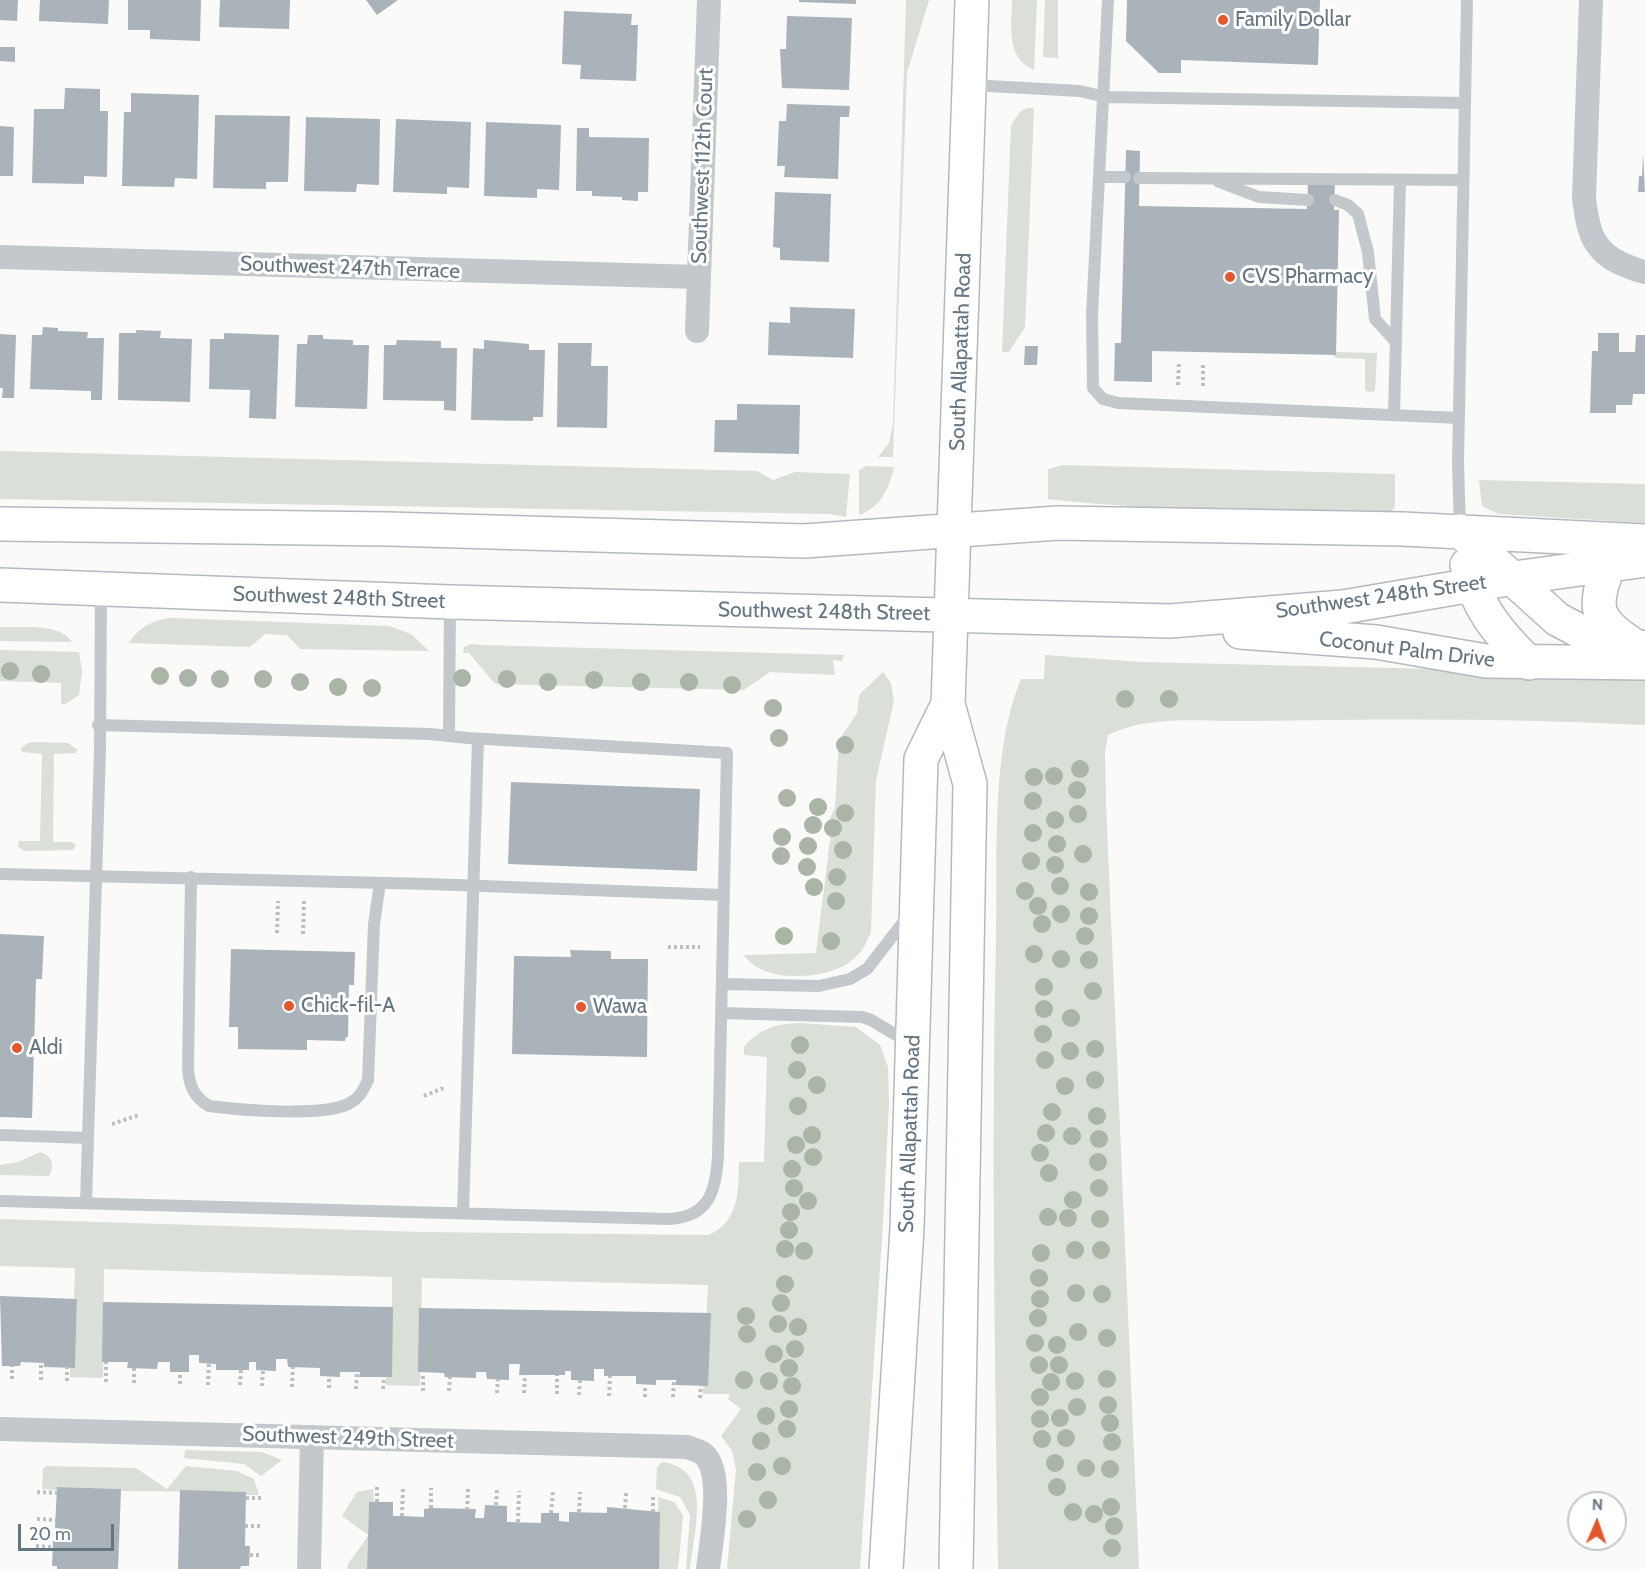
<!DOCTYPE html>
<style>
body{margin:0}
#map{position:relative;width:1645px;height:1569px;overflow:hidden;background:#fafaf8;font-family:Cabin,sans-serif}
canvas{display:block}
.north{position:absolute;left:1567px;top:1491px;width:60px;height:60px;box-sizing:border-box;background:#fff;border:2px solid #c1c8cd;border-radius:50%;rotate:2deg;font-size:16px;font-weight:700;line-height:24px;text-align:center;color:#657683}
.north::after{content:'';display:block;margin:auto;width:21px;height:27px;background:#e4572e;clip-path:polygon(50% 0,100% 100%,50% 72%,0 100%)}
.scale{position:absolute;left:18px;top:1524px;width:96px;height:27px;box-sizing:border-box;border:3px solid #657683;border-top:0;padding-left:8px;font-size:18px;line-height:21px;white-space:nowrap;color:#657683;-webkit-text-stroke:4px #fff;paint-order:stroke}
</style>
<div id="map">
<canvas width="1645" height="1569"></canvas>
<div class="north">N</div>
<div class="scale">20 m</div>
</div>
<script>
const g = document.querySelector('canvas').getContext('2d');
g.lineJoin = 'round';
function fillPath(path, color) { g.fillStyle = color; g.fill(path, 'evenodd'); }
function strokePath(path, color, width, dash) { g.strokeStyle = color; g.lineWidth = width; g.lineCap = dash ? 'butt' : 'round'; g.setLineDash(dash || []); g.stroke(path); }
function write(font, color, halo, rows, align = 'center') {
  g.font = font + ' Cabin,sans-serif'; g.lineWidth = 6; g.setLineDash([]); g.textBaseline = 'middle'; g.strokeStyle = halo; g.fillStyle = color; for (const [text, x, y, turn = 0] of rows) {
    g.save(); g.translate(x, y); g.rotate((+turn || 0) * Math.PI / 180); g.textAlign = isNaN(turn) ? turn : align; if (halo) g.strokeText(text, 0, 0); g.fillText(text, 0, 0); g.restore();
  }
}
const green = new Path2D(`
 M906 0H929L907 73 893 457H878L889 443 893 424Z
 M1012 0H1037L1034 70C1005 58 1012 25 1012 0Z
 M1045 0H1058V58L1043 57Z
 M1027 108H1034L1025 327 1009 352H1002L1011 125 1020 112Z
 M1336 352 1377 353 1375 391 1368 392 1365 390V359L1335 358 1333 355Z
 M0 451 757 471 773 480 795 472 850 474 846 517 829 514 0 499Z
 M1063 465 1395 474V507L1391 512C1277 510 1161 512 1048 499V469Z
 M866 466 894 467C889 489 881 507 859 515V470Z
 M1479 480 1645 484V523L1498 514 1482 506Z
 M171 618 389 626 411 634 429 651 300 649 287 635 265 634 250 647 129 643C137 628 155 619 171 618Z
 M0 627C21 628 60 622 72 642L0 641Z
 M471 644 480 645 844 655 842 661 833 660 835 675 770 672 744 690 495 684 469 653H463L464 647Z
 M0 650 79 652 82 671 79 695 64 705 61 703V683L0 681Z
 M1045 655 1142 662 1645 674V725C1514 718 1383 719 1252 721 1206 722 1150 714 1108 735L1105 752 1106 804 1139 1569H998C995 1359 991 1149 996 939 998 858 990 753 1021 679H1044Z
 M883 672 891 683 894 701 876 780 871 931C866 945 860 956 847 964 821 980 762 983 744 955L816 953 830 840 829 821 835 807 839 740 857 713 859 695Z
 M36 742 68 743 78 750 75 753 54 754 53 842H72L76 845 73 850 25 851 18 847 19 841H40L42 754 23 752 20 749 28 743Z
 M800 1023 856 1027 880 1045 888 1067 889 1104 883 1223 860 1569H727L736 1469 732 1451 721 1436 741 1409 728 1399 730 1394H703L708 1285 422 1278 420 1386 386 1385V1377H392V1277L104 1269 103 1378 70 1377V1368L75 1367 77 1299 74 1298 75 1268 0 1266V1219L422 1232 709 1235C740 1220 738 1191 739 1162H764L767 1057 744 1055V1047C760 1028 776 1024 800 1023Z
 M40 1152C52 1155 55 1166 49 1176L0 1175V1165L18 1162Z
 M185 1450 262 1452 282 1460 261 1476 244 1464 184 1458Z
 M662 1462C715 1468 693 1534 690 1569H686L690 1515 680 1497 656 1489 657 1467Z
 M46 1466 136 1468 167 1489 186 1466 237 1471 254 1479 259 1495H246V1492L121 1491 120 1489 57 1487V1490L42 1489 43 1469Z
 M373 1489 374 1502H369L368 1535 342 1516 357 1492Z
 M658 1497 674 1502 683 1515 678 1569H659Z
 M368 1536 367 1569H347L348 1564Z`);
const building = new Path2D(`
 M0 0H18L17 21 0 20Z
 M40 0H109L108 24 39 21Z
 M128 0H201L200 41 150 39V30H128Z
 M220 0H290L289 29 219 27Z
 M366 0H398L377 15Z
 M799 0H856V4L799 2Z
 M1127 0H1320L1318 65 1181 60V73H1159L1126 41Z
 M564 11 632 14 631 25H638L636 81 580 79 581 65 562 64Z
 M787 16 852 18 849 90 782 88 780 49H786Z
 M0 47H15V62L0 61Z
 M65 88 100 89V111H108L107 177 84 176V184L32 183 34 109H64Z
 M131 93 199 95 197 179 175 178 174 187 122 186 124 112H131Z
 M787 104 850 106 849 117H840L838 179 784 177 785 166H777L779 121H786Z
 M215 115 290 116 288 182H266V189L213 188Z
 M306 117 380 119 379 185 357 184 356 192 304 191Z
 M396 119 471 122 469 188 447 187V194L393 192Z
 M486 122 561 125 559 190 537 189V198L484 196Z
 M0 126 14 127 13 176H0Z
 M577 128H589V137L649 138 648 192H638V201L622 200V197L592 196V191H576Z
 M1126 150 1140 151 1139 206 1307 209 1308 181H1335L1334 210H1339L1336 355 1152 351V382L1114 381 1115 343H1121Z
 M1643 154 1645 192H1638L1639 176H1642Z
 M775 192 831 194 829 262 780 260V248L773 247Z
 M790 307 855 309 853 358 768 355 769 322 790 323Z
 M43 327 58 328V331L88 332 87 338H104L102 400H91V391L30 389 32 335H42Z
 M136 330 161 331 160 338 192 339 190 402 118 400 119 333H136Z
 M224 333 279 335 276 419 249 418 250 390 209 389 210 339H224Z
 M1598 333H1619V352H1635L1636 335H1645V394H1633L1632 405H1616V413H1590L1592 351H1598Z
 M0 334 16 335 14 398H2L3 388H0Z
 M308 335H323V339L353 340V345H369L367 409 295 407 297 344H307Z
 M397 340 441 341V348H457L456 411 444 410V401L383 400 384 345H396Z
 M484 340 529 344V350H545L543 417H533V421L471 420 473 348 484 349Z
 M558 343H592L591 366H608L607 428 557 427Z
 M1025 346H1038L1037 365H1024Z
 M737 404 800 405 799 454 714 452 715 420H737Z
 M511 782 700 789 697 871 508 864Z
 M0 934 44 936 42 979H36L32 1118 0 1117Z
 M231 949 355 952 354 985H349L348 1037H346L345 1041 307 1040V1050L238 1049V1027H229Z
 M570 950 611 951V959H648L647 1057 512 1054 514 956 571 957Z
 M0 1296 77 1299 75 1368 44 1367V1363L21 1362 20 1366H2Z
 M103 1302 393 1307 392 1377H359L360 1372H340V1377L320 1376V1368L288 1367 287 1359H276V1371L256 1370V1362H249V1370H216V1364L199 1363V1355H189V1372H170V1362H158L157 1369 127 1368 128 1362H102Z
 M419 1308 711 1313 708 1386 676 1385V1380H656V1385L636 1384V1376H604V1369H594V1381L571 1380V1371H565V1375H519L520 1364H509V1380L487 1379 486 1372H476V1378L445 1377 444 1373 418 1372Z
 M57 1487 121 1489 118 1569H57V1566H52L53 1541H65L66 1529 55 1528Z
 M180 1490 246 1492 245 1546H250L249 1566H241L240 1569H178Z
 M369 1502H393V1516H402L424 1517V1509L431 1508 476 1509 475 1518H484L485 1505 507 1506V1522L541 1523V1513H559V1521L569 1522V1512L607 1513V1507L660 1512 659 1569H367Z`);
const path = new Path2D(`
 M1178 385 1179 362
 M1203 386V363
 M277 933 278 901
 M303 934 304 901
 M668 947H700
 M424 1096 446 1087
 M112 1124 139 1115
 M12 1379V1366
 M41 1380V1363
 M67 1381V1368
 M106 1382V1362
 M134 1383V1368
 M180 1384V1372
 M208 1385 209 1363
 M240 1385 241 1370
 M262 1386 263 1370
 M292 1387 293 1367
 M329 1388V1377
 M356 1389 357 1372
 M383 1389 384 1378
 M423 1391V1373
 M449 1391 450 1377
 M497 1393 498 1379
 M524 1393 525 1375
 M557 1394V1375
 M579 1395 580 1380
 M609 1396 610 1376
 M645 1397V1385
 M673 1397 674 1380
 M700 1398 701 1385
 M37 1492 57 1493
 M246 1498H263
 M377 1502V1487
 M496 1505 497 1490
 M431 1508V1488
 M625 1508 626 1493
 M467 1510 468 1489
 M579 1512 580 1492
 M653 1512V1494
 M551 1513 553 1491
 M402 1516 403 1487
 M37 1519 56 1520
 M518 1522 519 1491
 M245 1526H262
 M36 1546 52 1547
 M250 1555H261`);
const lane = new Path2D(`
 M1108 0 1092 315 1093 388 1103 399 1118 403 1459 418
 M970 85 1080 91 1105 97 1465 103
 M1101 177H1125
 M1139 178 1463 180
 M1219 182 1259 197 1308 200
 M1335 200 1348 205 1358 214 1368 252 1375 319 1396 342
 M1394 415 1400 180
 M1460 530 1458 463 1467 0
 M449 736 450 603
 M0 874 429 884 724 895
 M191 877 188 1068C189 1086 194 1097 209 1106 240 1110 321 1117 348 1104 359 1099 363 1091 368 1080L374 924 380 883
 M723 984 819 986 850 979 867 969 909 915
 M721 1013 862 1017 871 1020 908 1042
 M0 1135 87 1138
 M0 1201 669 1219C709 1217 716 1191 718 1156L727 753 468 738 430 734 98 725
 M86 1203 100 750 101 590
 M463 1213 478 739`);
const street = new Path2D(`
 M1591 0 1584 198C1588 229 1591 250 1622 264 1630 267 1637 271 1645 272
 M0 257 699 277
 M697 331 709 0
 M0 1429 687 1447C694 1450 703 1451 707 1458 723 1479 711 1543 708 1569
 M309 1569 312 1437`);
const secondary = new Path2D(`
 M0 524 388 529 804 541 1058 523 1402 529 1645 541
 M1460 531 1557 619 1589 636 1645 648
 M1609 564C1594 606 1592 618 1632 644
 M1467 565C1476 607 1499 634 1529 663
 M0 585 450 602 1170 621 1343 607 1514 578 1645 560
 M1240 632 1376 642 1486 661 1645 663
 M886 1569 907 1228 921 759 948 704
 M956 1569 970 784 948 704 972 0`);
const trees = [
 [10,671],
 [41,674],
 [160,676],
 [188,678],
 [462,678],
 [220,679],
 [263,679],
 [507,679],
 [594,680],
 [300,682],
 [548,682],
 [641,682],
 [689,682],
 [732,685],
 [338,687],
 [372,688],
 [1125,699],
 [1169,699],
 [773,708],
 [779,738],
 [845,745],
 [1080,769],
 [1054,776],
 [1034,777],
 [1077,790],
 [787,798],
 [1033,801],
 [818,807],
 [845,813],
 [1078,814],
 [1055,820],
 [813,825],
 [833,828],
 [1033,833],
 [782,837],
 [1057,844],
 [808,846],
 [843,850],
 [1083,854],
 [781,856],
 [1031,861],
 [1055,865],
 [807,867],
 [837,877],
 [1060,886],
 [814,887],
 [1025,891],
 [1089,892],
 [836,901],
 [1038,906],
 [1061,914],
 [1089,916],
 [1042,924],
 [784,936],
 [1085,936],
 [831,941],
 [1034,954],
 [1061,959],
 [1089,960],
 [1044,987],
 [1093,991],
 [1044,1009],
 [1071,1018],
 [1043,1034],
 [800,1045],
 [1095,1049],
 [1070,1051],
 [1045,1060],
 [797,1070],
 [1095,1080],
 [817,1085],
 [1065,1086],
 [798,1106],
 [1052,1112],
 [1097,1116],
 [1046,1133],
 [812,1135],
 [1072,1136],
 [1099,1139],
 [796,1145],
 [1040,1153],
 [813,1157],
 [1098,1162],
 [792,1169],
 [1049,1173],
 [794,1188],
 [1099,1188],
 [1073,1200],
 [808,1201],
 [791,1212],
 [1048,1217],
 [1068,1218],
 [1100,1219],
 [789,1230],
 [785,1249],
 [1075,1250],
 [1101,1250],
 [804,1251],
 [1041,1253],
 [1039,1278],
 [785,1284],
 [1076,1293],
 [1102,1294],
 [1040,1299],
 [781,1303],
 [746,1316],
 [1038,1318],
 [778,1324],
 [798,1327],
 [1078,1332],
 [747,1334],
 [1107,1338],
 [1035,1343],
 [1057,1345],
 [795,1349],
 [774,1354],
 [1039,1365],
 [1059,1365],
 [789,1368],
 [1107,1379],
 [744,1380],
 [769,1381],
 [1075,1381],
 [1051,1382],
 [792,1386],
 [1040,1397],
 [1108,1405],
 [1077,1407],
 [789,1409],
 [766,1416],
 [1060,1418],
 [1040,1419],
 [1110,1423],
 [787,1429],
 [1066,1438],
 [1042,1439],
 [761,1441],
 [1112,1442],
 [1055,1463],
 [782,1466],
 [1086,1468],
 [1110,1469],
 [757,1472],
 [1057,1487],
 [768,1500],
 [1111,1507],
 [1073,1512],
 [1094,1514],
 [747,1519],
 [1114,1526],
 [1112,1548]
];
const markers = [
 [1223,20,6,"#e4572e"],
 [1230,277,6,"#e4572e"],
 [289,1006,6,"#e4572e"],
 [581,1007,6,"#e4572e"],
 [17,1048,6,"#e4572e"]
];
const poiNames = [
 ["Family Dollar",1235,20],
 ["CVS Pharmacy",1242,277],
 ["Chick-fil-A",301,1006],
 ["Wawa",593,1007],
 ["Aldi",29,1048]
];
const streetNames = [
 ["Southwest 112th Court",703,166,-88],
 ["Southwest 247th Terrace",350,268,2],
 ["South Allapattah Road",961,352,-88],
 ["Southwest 248th Street",1381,597,-8],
 ["Southwest 248th Street",339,598,2],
 ["Southwest 248th Street",824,612,1],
 ["Coconut Palm Drive",1407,650,7],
 ["South Allapattah Road",910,1134,-88],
 ["Southwest 249th Street",348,1438,2]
];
fillPath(green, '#dadfd7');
fillPath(building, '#aab3b9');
strokePath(secondary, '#b3babf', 36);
strokePath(path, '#bbbfc2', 4, [3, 3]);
strokePath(lane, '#c3c8cc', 12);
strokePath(street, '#c3c8cc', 24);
strokePath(secondary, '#fff', 33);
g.fillStyle = '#aab4a7';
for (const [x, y] of trees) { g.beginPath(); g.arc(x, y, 9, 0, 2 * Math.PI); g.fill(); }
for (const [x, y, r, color] of markers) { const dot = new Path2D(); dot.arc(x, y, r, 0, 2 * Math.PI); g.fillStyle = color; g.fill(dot); strokePath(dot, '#fff', 2); }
write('21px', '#657683', '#fff', poiNames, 'left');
write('21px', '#657683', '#fff', streetNames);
</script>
